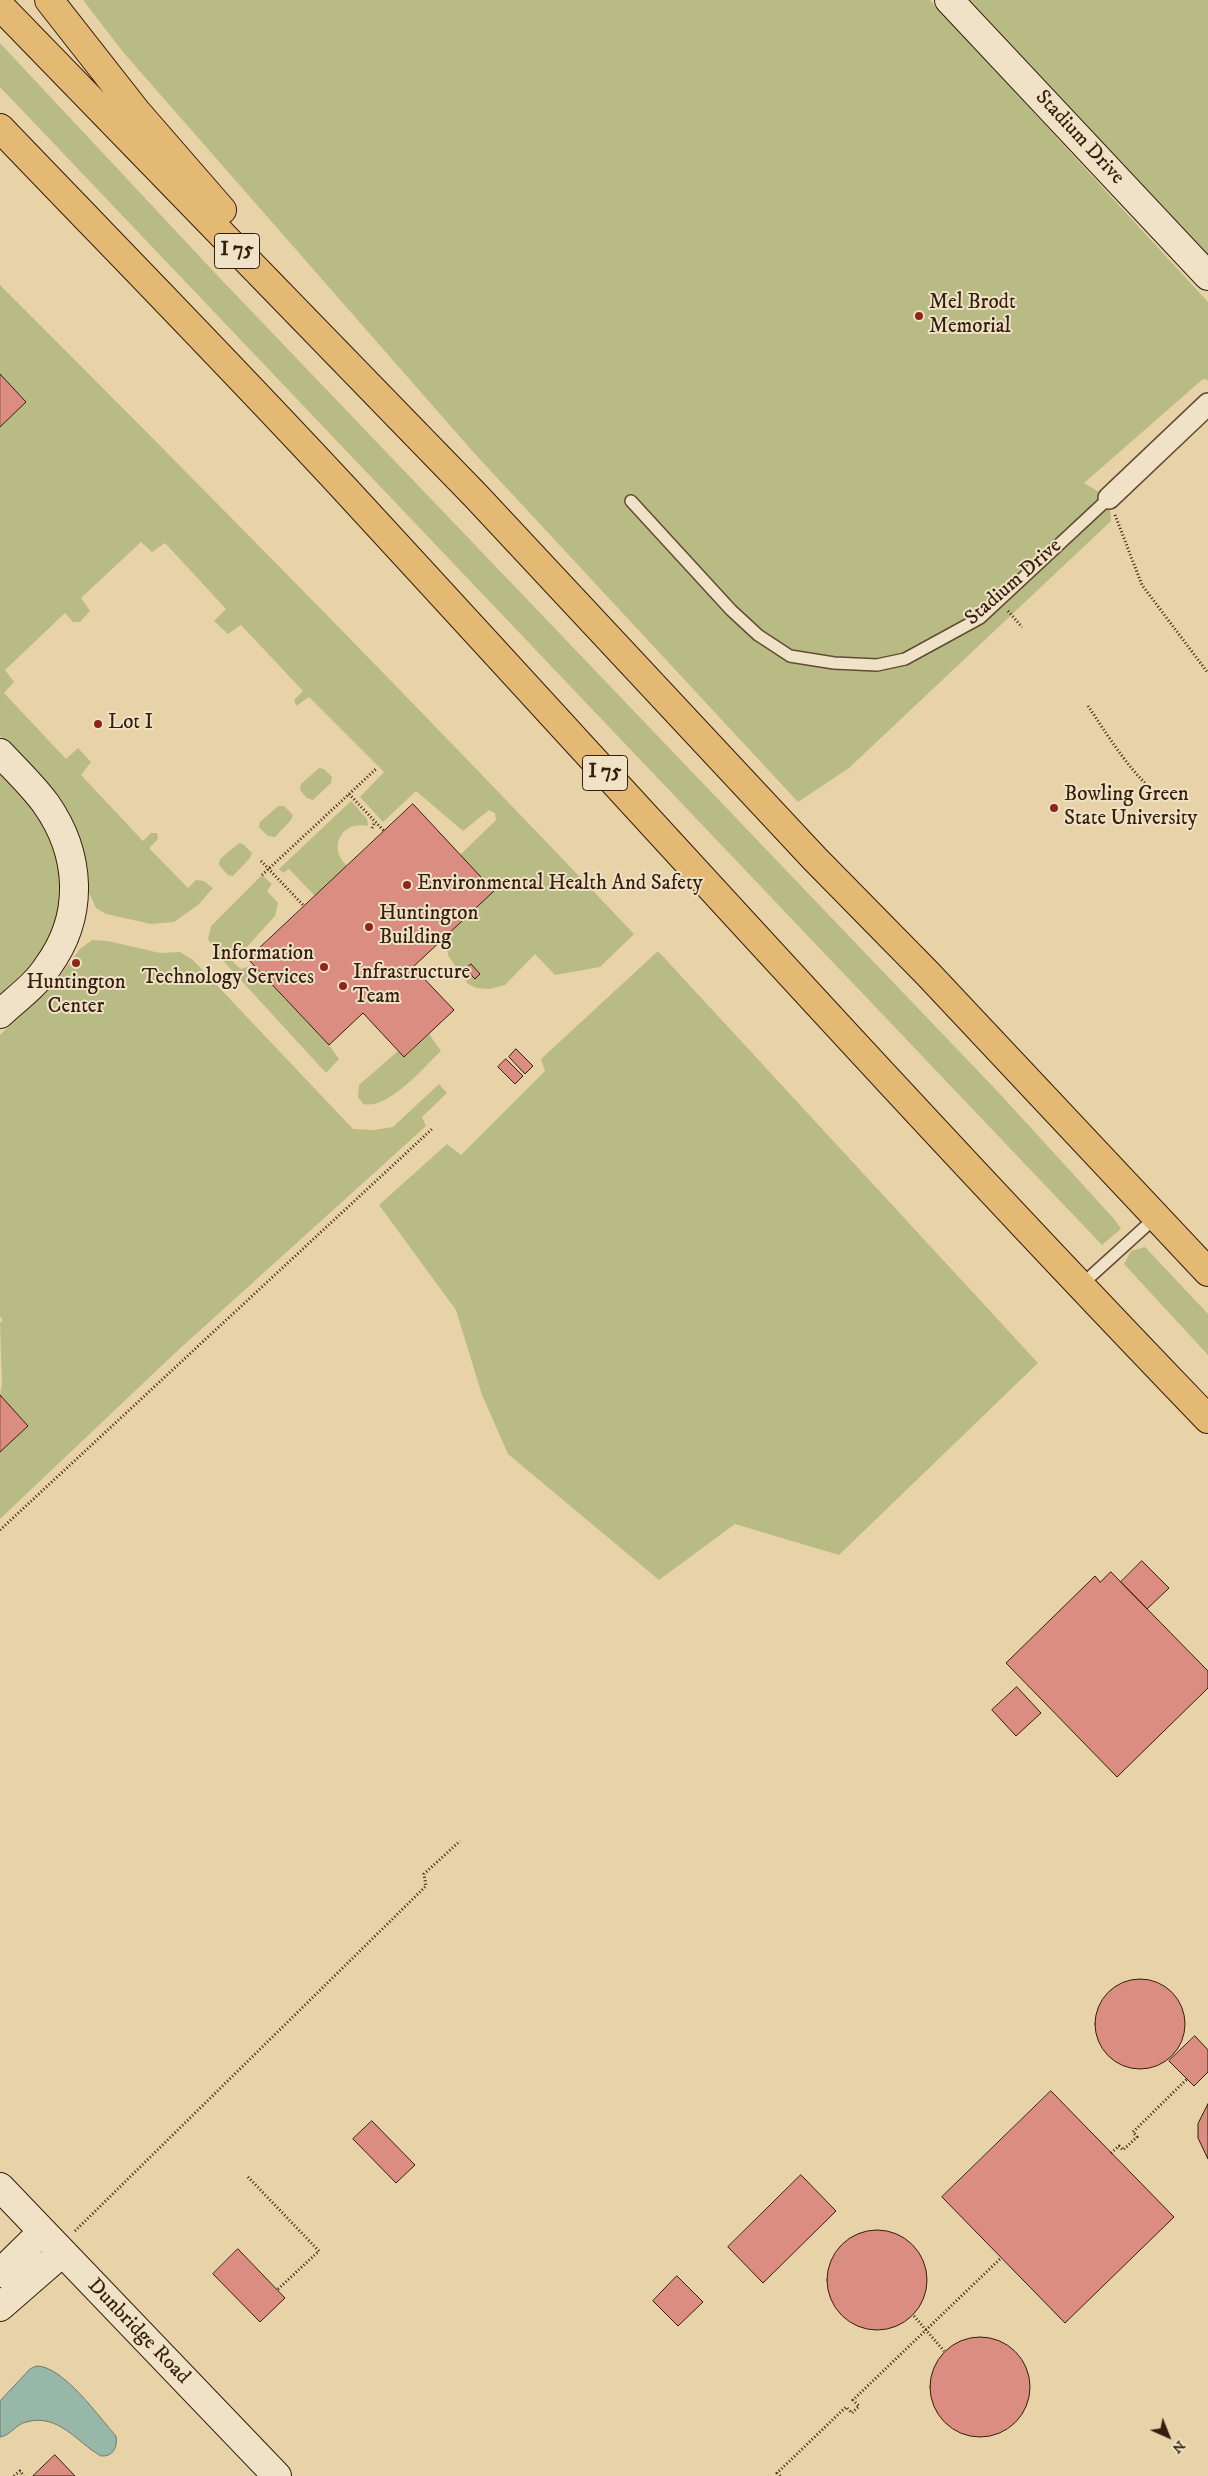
<!DOCTYPE html>
<style>
body{margin:0}
#map{position:relative;width:1208px;height:2476px;overflow:hidden;background:#e8d2a7;font-family:"IM FELL DW Pica",serif}
canvas{display:block}
.north{position:absolute;left:1143px;top:2411px;width:50px;height:50px;-webkit-text-stroke:4px #f0e2c6;paint-order:stroke;rotate:136deg;font-size:14px;font-weight:700;line-height:20px;text-align:center;color:#351e0d}
.north::after{content:'';display:block;margin:auto;width:18px;height:22px;background:#351e0d;clip-path:polygon(50% 0,100% 100%,50% 72%,0 100%)}
</style>
<div id="map">
<canvas width="1208" height="2476"></canvas>
<div class="north">N</div>
</div>
<script>
const g = document.querySelector('canvas').getContext('2d');
g.lineJoin = 'round';
function fillPath(path, color) { g.fillStyle = color; g.fill(path, 'evenodd'); }
function strokePath(path, color, width, dash) { g.strokeStyle = color; g.lineWidth = width; g.lineCap = dash ? 'butt' : 'round'; g.setLineDash(dash || []); g.stroke(path); }
function write(font, color, halo, rows, align = 'center') {
  g.font = font + ' "IM FELL DW Pica",serif'; g.lineWidth = 4; g.setLineDash([]); g.textBaseline = 'middle'; g.strokeStyle = halo; g.fillStyle = color; for (const [text, x, y, turn = 0] of rows) {
    g.save(); g.translate(x, y); g.rotate((+turn || 0) * Math.PI / 180); g.textAlign = isNaN(turn) ? turn : align; if (halo) g.strokeText(text, 0, 0); g.fillText(text, 0, 0); g.restore();
  }
}
const green = new Path2D(`
 M83 0H930L1208 302V380L1203 379 1084 483 1109 498 1111 521 849 768 798 802 475 454 123 52Z
 M949 0H1208V260Z
 M0 43 215 273 1000 1094 1115 1220 1121 1229 1102 1245 0 87Z
 M0 285C214 499 426 714 634 934L600 967 555 975 535 954 505 985 490 989 477 988 468 984 449 957 443 939 460 855 496 820 495 813 489 810 463 831 416 791 383 822 360 797 384 772 309 697 296 706 294 700 303 691 241 625 228 634 214 621 226 609 165 543 152 552 141 542 81 598 90 611 80 622H73L65 613 5 670 14 682 4 693 66 759 78 748 91 762 81 775 143 841 151 833H157L158 839 149 848 188 888 196 880 204 881 213 888 198 905 174 922 151 924 106 914 96 908 89 893 88 868 74 825 55 794 0 736Z
 M319 768 324 769 332 777 331 783 313 800 307 798 300 790 301 784Z
 M0 774 44 821 61 859 63 902 47 946 0 998Z
 M351 801 367 819 368 826C342 820 327 847 347 866L315 896 289 869 283 873 279 869Z
 M278 806H284L293 815 291 820 275 837 268 836 259 827 260 822Z
 M239 843 243 844 252 853 250 858 233 876 228 875 219 865 220 859Z
 M262 875 272 884 267 891 278 903 275 916 233 962 241 969 253 965 329 1045 339 1059 326 1073 217 954 208 939 211 926Z
 M92 940 108 941 160 953 180 952 193 960 353 1129 374 1130 393 1127 439 1084 447 1093 422 1117 426 1126 175 1353 0 1519V1452L28 1426 0 1395 2 1383 0 1323 3 1320 0 1317V1035L52 986 80 949Z
 M658 951 1038 1363 839 1555 735 1524 659 1580 508 1454 482 1395 456 1310 379 1205 447 1144 461 1155 545 1071 541 1059Z
 M429 1034 441 1051C423 1068 388 1110 363 1104L358 1097 359 1085 398 1051 405 1057Z
 M1145 1247 1208 1314V1355L1124 1264 1131 1251Z`);
const water = new Path2D(`
 M37 2366C63 2366 99 2417 116 2436 118 2447 113 2457 101 2456 76 2442 59 2413 26 2422 16 2424 10 2436 0 2437V2401L30 2369Z`);
const building = new Path2D(`
 M0 374 26 402 0 427Z
 M413 804 494 891 413 967 454 1010 404 1057 363 1013 329 1045 248 959Z
 M471 964 480 974 475 979 466 969Z
 M516 1049 533 1066 525 1074 509 1057Z
 M506 1059 523 1076 515 1084 498 1067Z
 M0 1395 28 1426 0 1452Z
 M1142 1561 1169 1588 1147 1609 1121 1582Z
 M1111 1572 1208 1671V1688L1117 1777 1006 1663 1095 1576 1100 1582Z
 M1017 1687 1041 1713 1016 1736 992 1710Z
 M1095 2024a45 45 0 1 1 90 0a45 45 0 1 1-90 0Z
 M1195 2036 1208 2050V2072L1194 2086 1169 2061Z
 M1051 2091 1174 2217 1065 2323 942 2197Z
 M1208 2104V2159L1198 2138V2124Z
 M372 2121 415 2165 396 2183 353 2139Z
 M801 2175 836 2211 763 2283 728 2247Z
 M827 2280a50 50 0 1 1 100 0a50 50 0 1 1-100 0Z
 M238 2249 285 2298 260 2322 213 2274Z
 M677 2276 703 2302 678 2326 653 2301Z
 M930 2387a50 50 0 1 1 100 0a50 50 0 1 1-100 0Z
 M55 2455 75 2476H33Z`);
const path = new Path2D(`
 M1115 515 1142 585 1208 673
 M1008 611 1022 627
 M1088 706C1104 729 1141 792 1167 797
 M349 794 384 831
 M372 828 375 822
 M261 861 304 906
 M262 875 377 768
 M0 1530 432 1129
 M1111 2153 1119 2146 1123 2150 1137 2137 1133 2132 1187 2079
 M248 2177 319 2251 277 2290
 M75 2231 426 1886 424 1874 460 1841
 M914 2316 944 2351
 M14 2476 20 2471 24 2476
 M780 2476 777 2473 846 2407 852 2413 859 2406 853 2400 1001 2258`);
const lane = new Path2D(`
 M631 501 731 610 758 635 790 656 834 663 877 665 905 659 980 618 1109 498
 M1080 1286 1156 1217`);
const street = new Path2D(`
 M1109 498 1208 404`);
const secondary = new Path2D(`
 M949 0 1208 276
 M0 753C15 769 33 786 46 804 81 854 85 915 48 966 36 985 16 999 0 1014
 M0 2187 277 2476
 M0 2273 42 2232
 M0 2307 62 2253`);
const highway = new Path2D(`
 M49 0 136 111 222 210
 M0 6 475 495 815 859 928 974 1208 1272
 M0 128C115 248 231 366 344 488 631 799 914 1114 1208 1419`);
const markers = [
 [919,316,5,"#8f2418"],
 [98,724,5,"#8f2418"],
 [1054,808,5,"#8f2418"],
 [407,885,5,"#8f2418"],
 [369,927,5,"#8f2418"],
 [76,963,5,"#8f2418"],
 [324,967,5,"#8f2418"],
 [343,986,5,"#8f2418"]
];
const shields = [
 [237,251,45],
 [605,773,45]
];
const shieldNames = [
 ["I 75",237,251],
 ["I 75",605,773]
];
const streetNames = [
 ["Stadium Drive",1079,138,47],
 ["Stadium Drive",1014,583,-41],
 ["Dunbridge Road",138,2332,46]
];
const poiNames = [
 ["Mel Brodt",929,304],
 ["Memorial",929,328],
 ["Lot I",108,724],
 ["Bowling Green",1064,796],
 ["State University",1064,820],
 ["Environmental Health And Safety",417,885],
 ["Huntington",379,915],
 ["Building",379,939],
 ["Information",314,955,"right"],
 ["Technology Services",314,979,"right"],
 ["Infrastructure",353,974],
 ["Team",353,998],
 ["Huntington",76,984,"center"],
 ["Center",76,1008,"center"]
];
fillPath(green, '#b9bb85');
fillPath(water, '#97b7a9');
strokePath(water, '#707a6b', 1);
fillPath(building, '#da8d80');
strokePath(building, '#351e0d', 1);
strokePath(lane, '#624b34', 14);
strokePath(street, '#624b34', 24);
strokePath(secondary, '#351e0d', 30);
strokePath(highway, '#351e0d', 30);
strokePath(path, '#351e0d', 3, [1, 2.5]);
strokePath(lane, '#f0e2c6', 11);
strokePath(street, '#f0e2c6', 21);
strokePath(secondary, '#f0e2c6', 28);
strokePath(highway, '#e4b974', 28);
for (const [x, y, r, color] of markers) { const dot = new Path2D(); dot.arc(x, y, r, 0, 2 * Math.PI); g.fillStyle = color; g.fill(dot); strokePath(dot, '#f0e2c6', 2); }
for (const [x, y, w] of shields) { const box = new Path2D(); box.roundRect(x - w / 2, y - 17.5, w, 35, 4); g.fillStyle = '#f0e2c6'; g.fill(box); strokePath(box, '#351e0d', 1); }
write('bold 20px', '#351e0d', null, shieldNames);
write('21px', '#351e0d', '#f0e2c6', streetNames);
write('21px', '#351e0d', '#f0e2c6', poiNames, 'left');
</script>
